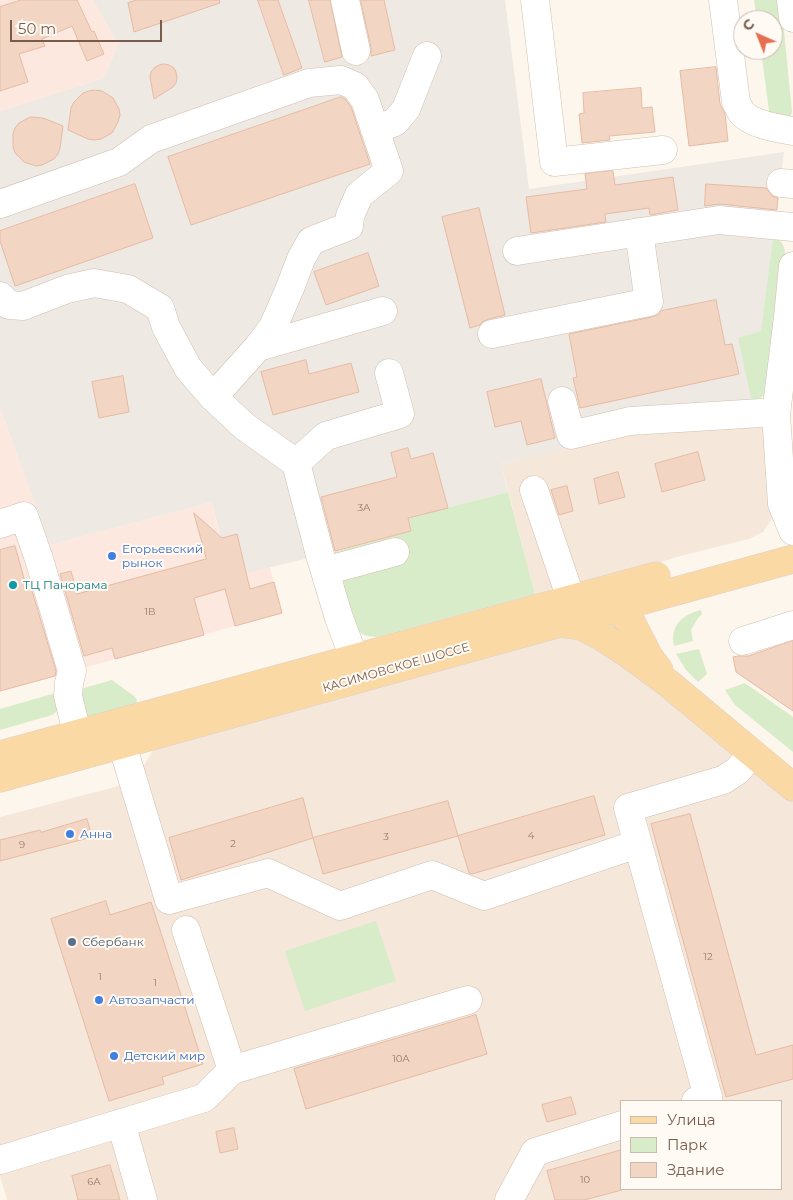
<!DOCTYPE html>
<meta charset="utf-8">
<style>
body{margin:0}
#map{position:relative;width:793px;height:1200px;overflow:hidden;background:#fdf6ec;font-family:Montserrat,sans-serif}
canvas{display:block}
.legend{position:absolute;left:620px;top:1100px;width:162px;height:90px;box-sizing:border-box;background:#fffaf3;border:1px solid #cabbb1;margin:0;padding:6px 9px;list-style:none;font-size:15px;color:#7a5c4d}
.legend li{display:flex;align-items:center;gap:10px;height:25px}
.legend b{width:25px;border:1px solid #cabbb1}
.north{position:absolute;left:733px;top:10px;width:50px;height:50px;box-sizing:border-box;background:#fffaf3;border:1px solid #cabbb1;border-radius:50%;rotate:316deg;font-size:14px;font-weight:700;line-height:20px;text-align:center;color:#7a5c4d}
.north::after{content:'';display:block;margin:auto;width:18px;height:22px;background:#e76f51;clip-path:polygon(50% 0,100% 100%,50% 72%,0 100%)}
.scale{position:absolute;left:10px;top:20px;width:152px;height:22px;box-sizing:border-box;border:2px solid #7a5c4d;border-top:0;padding-left:6px;font-size:15px;line-height:18px;white-space:nowrap;color:#7a5c4d;-webkit-text-stroke:4px #fffaf3;paint-order:stroke}
</style>
<div id="map">
<canvas width="793" height="1200"></canvas>
<ul class="legend">
<li><b style="height:6px;background:#fbd9a5"></b>Улица</li>
<li><b style="height:14px;background:#d8ecc9"></b>Парк</li>
<li><b style="height:14px;background:#f3d5c3"></b>Здание</li>
</ul>
<div class="north">С</div>
<div class="scale">50 m</div>
</div>
<script>
const g = document.querySelector('canvas').getContext('2d');
g.lineJoin = 'round';
function fillPath(path, color) { g.fillStyle = color; g.fill(path, 'evenodd'); }
function strokePath(path, color, width, dash) { g.strokeStyle = color; g.lineWidth = width; g.lineCap = dash ? 'butt' : 'round'; g.setLineDash(dash || []); g.stroke(path); }
function write(font, color, halo, rows, align = 'center') {
  g.font = font + ' Montserrat,sans-serif'; g.lineWidth = 4; g.setLineDash([]); g.textBaseline = 'middle'; g.strokeStyle = halo; g.fillStyle = color; for (const [text, x, y, turn = 0] of rows) {
    g.save(); g.translate(x, y); g.rotate((+turn || 0) * Math.PI / 180); g.textAlign = isNaN(turn) ? turn : align; if (halo) g.strokeText(text, 0, 0); g.fillText(text, 0, 0); g.restore();
  }
}
const residential = new Path2D(`
 M763 426 773 513 771 520 763 532 749 539 677 557 620 575 558 587 535 594 501 464 632 431Z
 M540 635 587 640 639 672 793 801V1200H7L0 1176V817L134 782 156 745ZM622 1101H782V1189H622Z`);
const commercial = new Path2D(`
 M0 0H93L118 44 104 78 0 111Z
 M0 408 50 545 212 502 220 539 246 572 270 567 282 613 0 691Z`);
const industrial = new Path2D(`
 M93 0H505L529 189 784 152 752 402 501 464 508 492 408 518 411 531 313 557 230 577 212 502 50 545 0 408V111L104 78 118 44Z`);
const green = new Path2D(`
 M754 0H781L792 112 790 118 770 119 761 50H773V20H757Z
 M773 237C781 240 784 244 785 252L768 387C766 396 760 398 752 402L738 338 761 331Z
 M508 492 535 594 377 637C362 636 359 634 352 621L334 552 411 531 408 518Z
 M701 610 702 614 698 618 691 630 693 641 674 646C670 625 682 615 701 610Z
 M699 649 707 674 698 682 686 670 676 654Z
 M112 680 134 696 137 700 136 705 95 718 85 717 74 691Z
 M745 683 793 717V752L735 705 725 690Z
 M59 692 60 709 52 715 0 730V709Z
 M376 921 396 981 305 1011 285 951Z`);
const building = new Path2D(`
 M21 0H77L92 32 94 31 104 54 87 61 72 26 42 39 45 46 19 54 28 82 0 91V7Z
 M137 0H219L220 3 134 32 128 3Z
 M258 0H278L302 68 284 75Z
 M309 0H330L342 57 325 62Z
 M361 0H384L395 50 371 56V48Z
 M164 64 169 65 174 68 176 72 177 78 176 83 173 87 154 99 150 77 151 72 154 68 159 65Z
 M716 67 720 104 725 114 728 141 689 146 680 71Z
 M641 88 642 108 652 107 655 132 609 136 610 140 582 143 579 114 584 113 583 93Z
 M95 90 102 91 113 98 119 109 120 115 118 122 112 133 101 139 94 140 88 139 68 130 71 108 74 102 83 93 89 91Z
 M341 97 345 99 351 107 370 164 191 225 168 157Z
 M31 117 43 118 63 126 60 148 58 154 54 159 42 165 36 166 24 162 15 153 13 147V134L15 128 19 123Z
 M613 171 615 185 673 177 678 210 650 215 649 208 605 214 606 222 531 233 526 197 587 189 585 174Z
 M135 184 153 238 15 286 0 241V231Z
 M706 184 766 188 772 196 778 198 777 210 720 204 705 206Z
 M479 208 505 315 489 319 482 322 480 325 470 328 442 217Z
 M368 253 379 286 326 305 314 272Z
 M716 300 725 345 732 344 739 374 580 408 573 378 577 377 569 334 652 317 659 314 661 311Z
 M306 360 309 374 351 363 359 392 273 415 261 372Z
 M123 376 129 412 99 418 92 382Z
 M541 379 555 438 527 445 521 421 495 427 487 392Z
 M408 448 411 459 433 453 448 508 408 518 411 531 335 551 321 497 397 477 391 453Z
 M698 452 705 480 662 492 655 464Z
 M618 472 625 497 599 504 594 479Z
 M567 486 573 511 559 515 551 490Z
 M194 513 222 538 237 534 250 589 274 582 282 613 235 626 225 589 194 598 204 635 115 659 112 648 84 656 60 574 71 571 77 594 206 559Z
 M15 546 25 582 29 581 56 671 55 676 0 691V550Z
 M793 641V711L736 672 733 657 738 656H748Z
 M594 796 605 835 472 874 469 873 458 836Z
 M303 798 313 838 181 880 169 838Z
 M448 801 458 836 323 874 313 838Z
 M690 814 756 1055 793 1045V1079L726 1097 651 824Z
 M87 819 92 837 0 861V840L40 830 41 832Z
 M106 901 110 915 151 902 203 1064 162 1077 164 1084 109 1101 51 919Z
 M476 1015 487 1054 306 1109 294 1069Z
 M571 1097 576 1114 547 1122 542 1105Z
 M234 1128 238 1149 220 1153 216 1132Z
 M622 1150V1190L584 1200H555L547 1171Z
 M110 1165 120 1200H78L72 1176Z`);
const minor = new Path2D(`
 M345 0 356 51
 M535 0 554 162 663 150
 M723 0 736 102C738 106 740 110 742 113 753 125 777 128 793 131
 M791 0 793 18
 M375 130 395 122 406 109 427 56
 M781 183 793 184
 M0 204 119 162 151 139 309 83 341 80 355 86 365 100 389 171 359 195 350 216 349 226 311 241 301 259 290 288 273 327 258 347 213 397
 M517 251 719 220 793 227
 M793 266 788 317 776 414 782 504 793 531
 M0 296 9 305 23 306 67 289 94 283 128 289 160 308 166 327 188 368 213 397 244 426 296 463 320 555 339 618 354 658
 M492 334 649 302 639 232
 M258 347 383 311
 M562 401 571 435 630 421 761 413 776 414
 M296 463 326 436 400 414 389 373
 M534 490 571 599
 M0 524 24 516 39 559 72 671 69 683 68 696 77 733
 M325 571 395 552
 M743 641 793 625
 M122 744 169 900 268 873 340 906 432 875 484 896 637 844
 M186 930 232 1070
 M696 1101 708 1097 628 808 723 780 737 771 752 754
 M121 1123 143 1200
 M0 1160 204 1098 232 1070 468 1000
 M509 1200 535 1152 622 1125`);
const major = new Path2D(`
 M599 604 620 613 631 622 649 657 659 670
 M560 623 581 626 601 636 627 653 668 683 793 787
 M0 755 656 576
 M0 778 560 623 793 559`);
const markers = [
 [112,556,5,"#3f7fe0"],
 [13,585,5,"#0f9aa8"],
 [70,834,5,"#3f7fe0"],
 [72,942,5,"#5c6f8a"],
 [99,1000,5,"#3f7fe0"],
 [114,1056,5,"#3f7fe0"]
];
const numberNames = [
 ["3А",364,508],
 ["1В",150,612],
 ["4",531,836],
 ["3",386,837],
 ["2",233,844],
 ["9",22,845],
 ["12",708,957],
 ["1",100,977],
 ["1",155,983],
 ["10А",401,1059],
 ["10",585,1180],
 ["6А",94,1182]
];
const shopNames = [
 ["Егорьевский",122,549],
 ["рынок",122,563],
 ["Анна",80,834],
 ["Автозапчасти",109,1000],
 ["Детский мир",124,1056]
];
const cultureNames = [
 ["ТЦ Панорама",23,585]
];
const streetNames = [
 ["КАСИМОВСКОЕ ШОССЕ",396,668,-16]
];
const serviceNames = [
 ["Сбербанк",82,942]
];
fillPath(residential, '#f5e8da');
fillPath(commercial, '#fde8e0');
fillPath(industrial, '#efe9e4');
fillPath(green, '#d8ecc9');
fillPath(building, '#f3d5c3');
strokePath(building, '#e6bba3', 1);
strokePath(minor, '#d1beb0', 29);
strokePath(major, '#dad1cd', 29);
strokePath(minor, '#fff', 28);
strokePath(major, '#fbd9a5', 28);
for (const [x, y, r, color] of markers) { const dot = new Path2D(); dot.arc(x, y, r, 0, 2 * Math.PI); g.fillStyle = color; g.fill(dot); strokePath(dot, '#fffaf3', 2); }
write('10px', '#987a6a', null, numberNames);
write('12px', '#366cbe', '#fffaf3', shopNames, 'left');
write('12px', '#0d838f', '#fffaf3', cultureNames, 'left');
write('12px', '#7a5c4d', '#fffaf3', streetNames);
write('12px', '#4e5e75', '#fffaf3', serviceNames, 'left');
</script>
